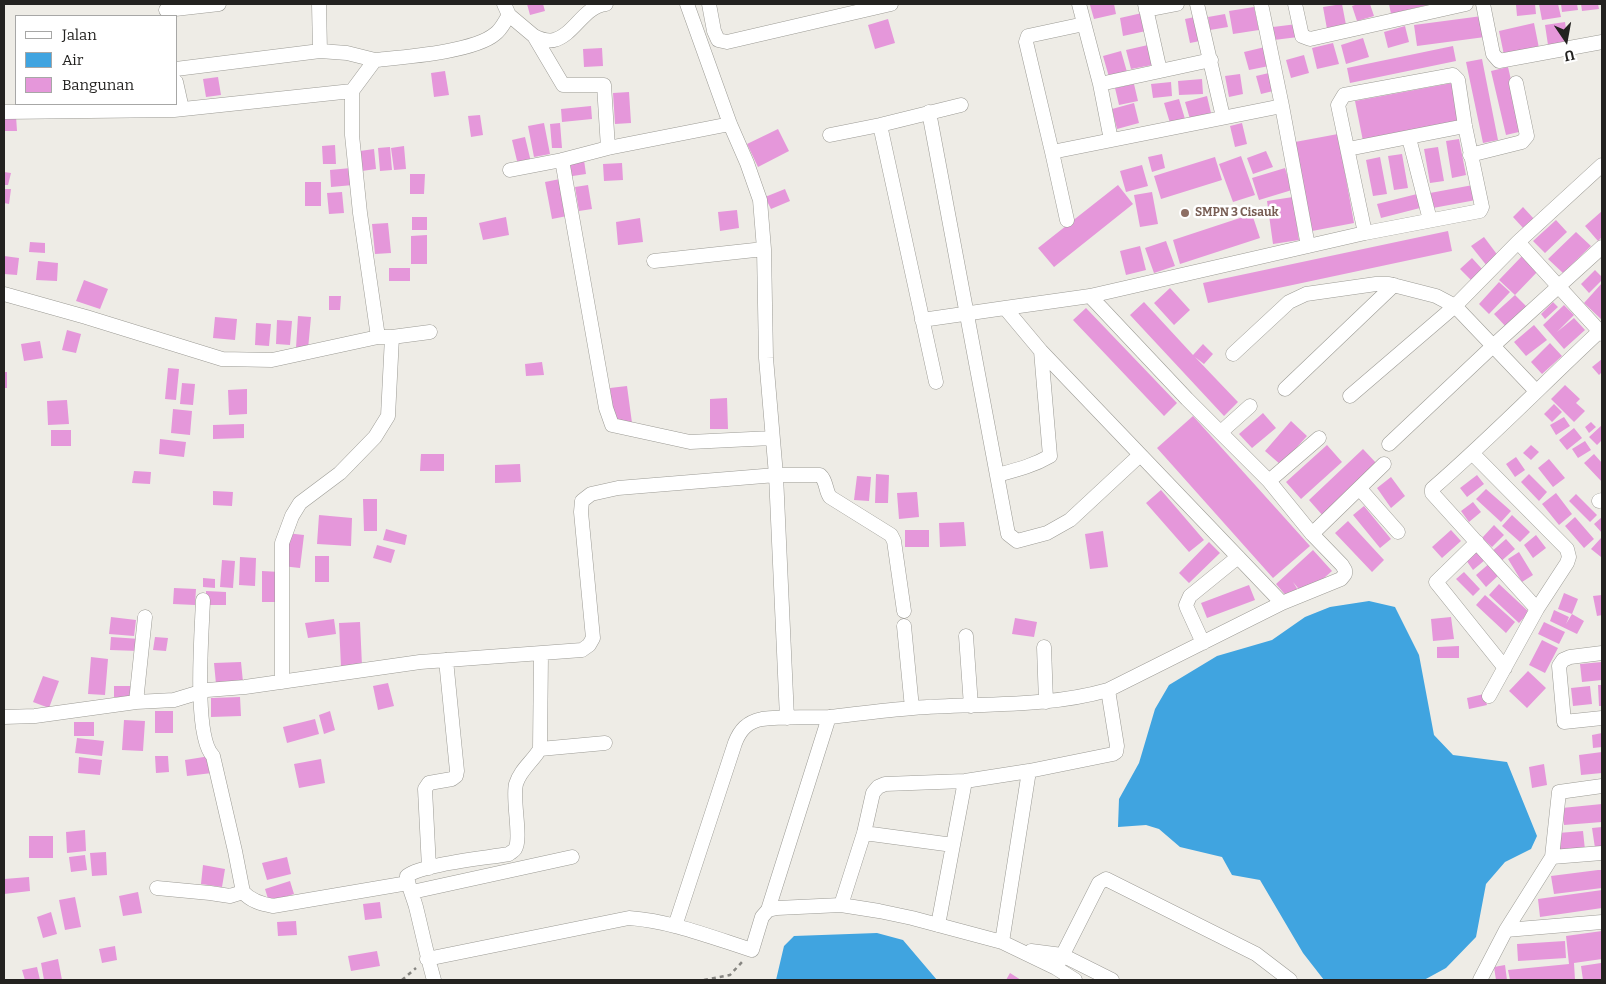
<!DOCTYPE html>
<style>
body{margin:0}
#map{position:relative;width:1606px;height:984px;overflow:hidden;background:#eeece6;font-family:Bitter,serif}
canvas{display:block}
.frame{position:absolute;inset:0;border:5px solid #232220;pointer-events:none}
.legend{position:absolute;left:15px;top:15px;width:162px;height:90px;box-sizing:border-box;background:#fff;border:1px solid #a7a7a6;margin:0;padding:6px 9px;list-style:none;font-size:15px;color:#232220}
.legend li{display:flex;align-items:center;gap:10px;height:25px}
.legend b{width:25px;border:1px solid #a7a7a6}
.north{position:absolute;left:1541px;top:15px;width:50px;height:50px;-webkit-text-stroke:4px #fff;paint-order:stroke;rotate:168deg;font-size:14px;font-weight:700;line-height:20px;text-align:center;color:#232220}
.north::after{content:'';display:block;margin:auto;width:18px;height:22px;background:#232220;clip-path:polygon(50% 0,100% 100%,50% 72%,0 100%)}
</style>
<div id="map">
<canvas width="1606" height="984"></canvas>
<div class="frame"></div>
<ul class="legend">
<li><b style="height:6px;background:#fff"></b>Jalan</li>
<li><b style="height:14px;background:#40a4e0"></b>Air</li>
<li><b style="height:14px;background:#e597da"></b>Bangunan</li>
</ul>
<div class="north">U</div>
</div>
<script>
const g = document.querySelector('canvas').getContext('2d');
g.lineJoin = 'round';
function fillPath(path, color) { g.fillStyle = color; g.fill(path, 'evenodd'); }
function strokePath(path, color, width, dash) { g.strokeStyle = color; g.lineWidth = width; g.lineCap = dash ? 'butt' : 'round'; g.setLineDash(dash || []); g.stroke(path); }
function write(font, color, halo, rows, align = 'center') {
  g.font = font + ' Bitter,serif'; g.lineWidth = 5; g.setLineDash([]); g.textBaseline = 'middle'; g.strokeStyle = halo; g.fillStyle = color; for (const [text, x, y, turn = 0] of rows) {
    g.save(); g.translate(x, y); g.rotate((+turn || 0) * Math.PI / 180); g.textAlign = isNaN(turn) ? turn : align; if (halo) g.strokeText(text, 0, 0); g.fillText(text, 0, 0); g.restore();
  }
}
const water = new Path2D(`
 M1369 601 1395 607 1419 655 1434 735 1453 755 1507 762 1537 836 1531 849 1505 862 1486 884 1476 937 1446 968 1424 980H1324L1303 953 1260 880 1232 875 1222 857 1180 847 1159 829 1146 825 1118 827 1119 799 1139 763 1155 709 1169 685 1217 656 1272 640 1305 617 1330 607Z
 M877 933 903 940 937 980H776L784 946 794 936Z`);
const building = new Path2D(`
 M527 4H543L545 11 530 15Z
 M1097 4H1114L1116 14 1094 19 1090 5Z
 M1342 4 1346 25 1327 29 1323 7Z
 M1358 4H1370L1374 16 1357 21 1352 6Z
 M1389 4H1441L1431 7V4L1391 14Z
 M1535 4 1536 14 1517 16 1516 5Z
 M1539 4H1558L1561 17 1542 20Z
 M1561 4H1577L1578 10 1562 12Z
 M1581 4H1598L1599 9 1582 11Z
 M1254 7 1259 30 1233 34 1229 11Z
 M1142 13 1146 31 1123 36 1120 18Z
 M1225 14 1228 27 1210 30 1208 17Z
 M1200 16 1205 40 1190 43 1185 19Z
 M1482 16 1485 37 1417 46 1414 25Z
 M888 19 895 43 875 49 868 25Z
 M1565 22 1568 42 1548 45 1545 25Z
 M1534 23 1539 48 1504 55 1499 31Z
 M1297 24 1298 37 1274 40 1273 27Z
 M1405 26 1409 42 1388 48 1384 32Z
 M1363 38 1369 57 1346 64 1341 45Z
 M1333 43 1339 64 1317 69 1312 48Z
 M1148 45 1152 65 1131 69 1126 50Z
 M1453 46 1456 61 1350 83 1347 68Z
 M1265 47 1269 66 1249 70 1244 52Z
 M602 48 603 66 584 67 583 49Z
 M1121 51 1127 72 1109 77 1103 56Z
 M1304 55 1309 73 1291 78 1286 60Z
 M1482 59 1498 140 1483 143 1466 62Z
 M1508 67 1523 131 1506 135 1491 71Z
 M445 71 449 95 434 97 431 73Z
 M1269 73 1273 91 1261 94 1256 76Z
 M1240 74 1243 94 1229 97 1225 76Z
 M218 77 221 95 206 97 203 79Z
 M1202 79 1203 94 1179 95 1178 81Z
 M1171 82 1172 96 1153 98 1151 84Z
 M1452 83 1459 122 1363 141 1355 101Z
 M1134 84 1138 101 1119 105 1115 88Z
 M629 92 631 123 615 124 613 93Z
 M1207 96 1211 113 1190 119 1185 102Z
 M1179 99 1185 119 1170 123 1164 103Z
 M1134 103 1139 123 1117 129 1112 109Z
 M591 106 592 119 562 122 561 109Z
 M480 115 483 135 471 137 468 116Z
 M16 116 17 131H4V117Z
 M544 123 550 154 534 157 528 126Z
 M560 123 562 148H552L550 124Z
 M1242 123 1247 144 1235 147 1230 126Z
 M778 129 789 151 758 167 747 144Z
 M1338 134 1354 223 1312 231 1295 142Z
 M525 137 531 162 518 165 512 140Z
 M1459 139 1466 175 1452 178 1446 141Z
 M335 145 336 164H323L322 146Z
 M404 146 406 169 394 170 391 148Z
 M390 147 392 170 380 171 378 148Z
 M1438 147 1444 181 1430 183 1424 149Z
 M374 149 376 169 362 171 360 151Z
 M1266 151 1273 167 1253 174 1247 158Z
 M1162 154 1165 168 1152 172 1148 157Z
 M1402 154 1408 188 1394 190 1388 156Z
 M1241 156 1255 195 1233 202 1219 164Z
 M1215 157 1222 180 1161 199 1154 176Z
 M1380 157 1387 194 1373 196 1366 160Z
 M584 160 586 174 566 177 564 163Z
 M622 163 623 180 604 181 603 164Z
 M1142 165 1148 186 1126 192 1120 171Z
 M351 168 353 185 331 187 330 170Z
 M1285 168 1292 190 1259 200 1252 178Z
 M4 172 11 173 8 185H4Z
 M410 174H425L424 194H410Z
 M560 179 567 216 552 219 545 182Z
 M305 182H321V206H305Z
 M588 185 592 209 579 211 575 187Z
 M1118 185 1133 204 1054 267 1038 248Z
 M1473 185 1476 200 1433 208 1430 193Z
 M4 189H11L9 204 4 203Z
 M785 189 790 201 771 209 765 197Z
 M342 192 344 213 329 214 327 193Z
 M1152 192 1158 224 1140 227 1134 195Z
 M1417 194 1420 208 1381 218 1377 204Z
 M1293 197 1299 240 1273 244 1267 201Z
 M1523 207 1534 219 1524 229 1513 217Z
 M737 210 739 228 720 231 718 212Z
 M1602 211V237L1598 241 1585 226Z
 M1252 214 1260 238 1180 264 1173 240Z
 M412 217H427V230H412Z
 M506 217 509 235 483 240 479 223Z
 M640 218 643 242 618 245 616 222Z
 M1556 220 1567 232 1545 253 1533 241Z
 M388 223 391 253 375 254 372 224Z
 M1448 231 1452 251 1208 303 1203 283Z
 M1576 232 1591 246 1563 273 1548 259Z
 M427 235V264H411V236Z
 M1484 237 1499 257 1487 266 1471 246Z
 M1166 241 1175 266 1154 273 1145 248Z
 M30 242 45 243V253L29 252Z
 M1140 246 1146 270 1126 275 1120 251Z
 M1523 255 1539 270 1515 295 1499 280Z
 M4 256 19 258 17 275 4 274Z
 M1472 258 1482 269 1471 280 1460 269Z
 M38 261 58 263 57 281 36 280Z
 M389 268H410V281H389Z
 M1595 270 1602 277V280L1589 293 1581 284Z
 M84 280 108 289 100 309 76 301Z
 M1499 282 1510 292 1489 314 1479 304Z
 M1602 283V320L1584 303Z
 M1170 288 1190 310 1174 325 1154 303Z
 M1515 295 1529 309 1508 329 1494 314Z
 M329 296H341L340 310H329Z
 M1144 302 1193 355 1203 344 1213 354 1204 364 1195 357 1238 402 1224 416 1130 315Z
 M1553 302 1558 307 1545 319 1541 314Z
 M1564 305 1574 315 1557 332 1574 318 1585 330 1564 349 1543 325Z
 M1086 308 1177 403 1164 416 1073 320Z
 M298 316 311 317 308 349 296 348Z
 M215 317 237 319 235 340 213 338Z
 M277 320 292 321 290 345 276 344Z
 M256 323 271 324 269 346 255 345Z
 M1534 325 1547 340 1526 356 1514 342Z
 M67 330 81 334 76 353 62 350Z
 M40 341 43 358 24 361 21 344Z
 M1550 343 1562 356 1542 374 1531 362Z
 M1602 359V372L1599 375 1592 367Z
 M542 362 544 375 526 376 525 364Z
 M168 368 179 369 176 400 165 399Z
 M4 372H7V388H4Z
 M182 383 195 384 193 405 180 404Z
 M1565 385 1580 399 1576 403 1585 411 1574 422 1551 399Z
 M627 386 632 423 614 425 610 388Z
 M247 389V414L229 415 228 390Z
 M727 398 728 429H710V399Z
 M67 400 69 424 48 425 47 401Z
 M1554 404 1562 412 1552 422 1544 414Z
 M173 409 192 411 190 435 171 433Z
 M1263 413 1276 428 1252 448 1239 434Z
 M1193 416 1310 546 1273 578 1157 448Z
 M1564 417 1570 426 1556 435 1550 425Z
 M1291 421 1307 436 1281 465 1265 451Z
 M1591 422 1596 427 1589 433 1585 427Z
 M244 424V438L213 439V425Z
 M1602 425V440L1597 445 1589 437Z
 M1574 428 1582 438 1567 450 1559 440Z
 M51 430H71V446H51Z
 M160 439 186 442 184 457 159 454Z
 M1585 441 1591 450 1578 458 1572 449Z
 M1327 445 1342 462 1301 499 1286 482Z
 M1531 445 1539 452 1531 460 1523 453Z
 M1363 449 1378 465 1324 517 1309 500Z
 M421 454H444V471H420Z
 M1594 454 1602 463V482L1584 463Z
 M1516 457 1525 470 1515 477 1506 464Z
 M1549 459 1565 478 1553 487 1538 468Z
 M520 464 521 482 495 483V465Z
 M134 471 151 472 150 484 132 483Z
 M876 474 889 475 888 503H875Z
 M1529 474 1547 492 1539 501 1521 482Z
 M1477 475 1484 484 1467 497 1460 488Z
 M857 476 871 477 869 501 854 500Z
 M1391 477 1405 496 1391 508 1377 488Z
 M1486 489 1511 511 1501 522 1476 499Z
 M1161 490 1204 540 1189 552 1146 503Z
 M213 491 233 492 232 506 213 505Z
 M917 492 919 517 899 519 897 493Z
 M1556 493 1572 514 1559 525 1542 504Z
 M1576 494 1597 515 1590 522 1569 501Z
 M363 499H377V531H364Z
 M1473 502 1481 512 1469 522 1461 511Z
 M1364 506 1391 539 1380 548 1353 515Z
 M319 515 352 518 351 546 317 544Z
 M1512 515 1530 532 1520 542 1502 526Z
 M1575 517 1594 539 1584 548 1565 526Z
 M1602 517V533L1594 524Z
 M1348 521 1384 560 1372 572 1335 533Z
 M964 522 966 546 940 547 939 523Z
 M1494 525 1504 535 1492 547 1482 538Z
 M386 529 407 535 405 545 383 540Z
 M905 530H929V547H905Z
 M1451 530 1461 541 1442 558 1432 547Z
 M1103 531 1108 567 1090 569 1085 534Z
 M286 533 304 535 300 568 282 566Z
 M1536 535 1546 548 1533 558 1524 545Z
 M1601 538 1602 556 1601 557 1591 549Z
 M1506 539 1515 549 1499 563 1490 553Z
 M1209 542 1220 553 1189 583 1179 573Z
 M377 545 395 550 391 563 373 558Z
 M1313 550 1332 571 1315 586 1302 593 1293 582 1298 590 1288 598 1276 584Z
 M1477 551 1485 560 1473 570 1466 560Z
 M1519 552 1533 575 1522 582 1508 559Z
 M315 556H329V582H315Z
 M240 557 256 558 255 586 239 585Z
 M222 560 235 561 233 588 220 587Z
 M1491 562 1501 573 1486 587 1476 575Z
 M262 571 280 572V602H262Z
 M1464 572 1480 589 1473 596 1456 579Z
 M203 578 215 579V588L203 587Z
 M1499 584 1529 612 1519 623 1489 595Z
 M1249 585 1255 600 1207 618 1201 603Z
 M174 588 196 589 195 605 173 604Z
 M206 591 226 592V605H206Z
 M1564 593 1578 599 1572 614 1584 621 1577 634 1550 621 1554 610 1569 617 1566 624 1572 614 1558 609Z
 M1485 595 1515 622 1506 633 1476 605Z
 M1602 595V615L1597 616 1593 596Z
 M111 617 136 620 134 636 109 634Z
 M1451 617 1454 639 1433 641 1431 619Z
 M1015 618 1037 622 1034 637 1012 634Z
 M334 619 336 634 308 638 305 623Z
 M360 622 362 666 341 667 339 623Z
 M1544 622 1565 632 1559 644 1538 634Z
 M111 637 140 639 139 651 110 650Z
 M155 637 168 638 166 651 153 650Z
 M1542 640 1558 648 1545 673 1529 665Z
 M1459 646V658H1437V647Z
 M91 657 108 659 105 695 88 694Z
 M241 662 243 682 216 684 214 663Z
 M1602 662V680L1582 682 1580 664Z
 M1528 671 1546 688 1527 708 1509 691Z
 M43 676 59 681 49 708 33 702Z
 M388 683 394 706 378 710 373 686Z
 M1598 685H1602V706H1599Z
 M114 686H131L130 698 114 697Z
 M1590 686 1592 704 1573 706 1571 688Z
 M1484 694 1487 705 1469 709 1467 698Z
 M240 697 241 716 211 717V698Z
 M155 711H173V733H155Z
 M330 711 335 730 324 734 319 715Z
 M315 719 319 734 287 743 283 727Z
 M124 720 145 721 143 751 122 750Z
 M74 722H94V736H74Z
 M1602 733V747L1593 748 1592 735Z
 M77 738 104 741 102 756 75 753Z
 M1602 752V773L1581 775 1579 755Z
 M155 756H168L169 772 156 773Z
 M210 756 212 773 187 776 185 760Z
 M79 757 102 760 100 775 78 773Z
 M321 759 325 783 299 788 294 764Z
 M1544 764 1547 785 1532 788 1529 767Z
 M1602 804V822L1564 825 1562 808Z
 M1602 827V846L1595 848 1592 828Z
 M85 830 86 851 67 853 66 832Z
 M1583 831 1585 850 1559 852 1558 833Z
 M29 836H53V858H29Z
 M106 852 107 875 92 876 90 853Z
 M85 855 87 870 71 872 69 857Z
 M287 857 291 874 267 880 262 863Z
 M203 865 225 869 222 887 201 884Z
 M1598 870H1602V888L1554 894 1551 876Z
 M29 877 30 891 4 894V879Z
 M290 881 294 894 269 902 265 889Z
 M1602 890V908L1540 917 1538 899Z
 M138 892 142 913 123 916 119 896Z
 M75 897 81 927 65 930 59 900Z
 M380 902 382 918 365 920 363 904Z
 M51 912 57 934 43 938 37 917Z
 M296 921 297 935 278 936 277 922Z
 M1602 931V959L1574 963 1575 980H1510L1508 970 1569 964 1566 936Z
 M1565 941 1566 958 1518 961 1517 944Z
 M115 946 117 960 102 963 99 949Z
 M377 951 380 966 351 971 348 956Z
 M58 959 62 980H44L41 963Z
 M1601 963 1602 980H1583L1581 966Z
 M1505 965 1507 980H1496L1494 967Z
 M37 967 40 980H25L22 970Z
 M1010 973 1021 980H1006Z`);
const path = new Path2D(`
 M402 980 416 968
 M704 980 730 975 742 962`);
const street = new Path2D(`
 M319 4 320 51
 M687 4 730 124 747 163 760 200 764 249 766 358 776 475 787 718
 M709 4 714 31 718 40 727 42 891 4
 M1079 4 1100 84 1111 140
 M1145 4 1160 71
 M1197 4 1223 117
 M1261 4 1282 106 1308 246
 M1295 4 1302 36 1310 39 1466 4
 M1483 4 1493 54 1499 61 1602 42
 M166 10 219 4
 M1146 10 1177 4
 M509 15 534 36 563 85H604L608 148
 M534 36C540 39 547 42 554 40 574 35 584 6 606 4
 M176 69 320 51 347 53 375 60
 M176 82 182 109
 M1100 84 1211 60
 M4 112 174 110 352 91
 M929 112 1008 534 1017 541 1047 533 1070 520 1140 455
 M880 125 936 382
 M830 135 880 125 961 105
 M1409 138 1430 220
 M1348 149 1465 126
 M1052 152 1282 106
 M1470 155 1522 142 1527 136 1516 83
 M562 160 606 408 612 425 690 442 772 438
 M510 170 562 160 608 148 730 124
 M1067 220 1052 152 1026 42 1028 36 1084 24
 M1518 242 1602 334
 M654 261 764 249
 M4 294 86 317 222 359 272 360 378 337H392L430 332
 M1005 308 1090 296 1365 233 1480 211 1482 207 1465 126 1458 80 1453 75 1344 95 1338 105 1365 233
 M922 320 1005 308 1041 351 1282 603
 M378 337 360 213 352 135V91L375 60C403 57 474 52 495 34 501 30 505 21 509 15L504 4
 M1233 354 1289 302 1306 294 1376 284H1389L1436 296 1455 306 1350 396
 M1285 389 1394 285
 M1536 391 1455 306 1518 242 1602 165
 M1221 432 1250 406
 M1389 444 1494 345 1602 247
 M1473 454 1567 549 1569 557 1567 563 1537 609 1489 696
 M997 475C1016 470 1033 466 1050 456L1041 351
 M1269 481 1319 438
 M1360 489 1398 532
 M1599 501 1602 500
 M1312 534 1384 464
 M1477 542 1436 582 1505 668
 M1537 609 1432 493V489C1491 438 1545 382 1602 329
 M904 626 912 708
 M966 636 971 706
 M1203 643 1187 608 1186 605 1190 596 1238 557
 M1044 647 1046 702
 M1602 653 1570 657 1563 660 1559 666 1564 722 1602 718
 M282 682V543L292 516 300 503 340 473 375 437 388 416 392 337
 M136 702 145 617
 M4 717 35 716 136 702 174 700 207 690 245 687 420 662 582 650 589 645 593 638 581 512 582 501 591 494 618 488 776 475H820C827 481 825 490 830 497L891 535 894 541 904 611
 M540 749 605 743
 M864 833 953 845
 M1552 857 1602 853
 M429 868 425 789 429 783 452 779 456 776 457 771 446 660
 M157 888 210 893 230 896 243 892 235 851 213 756C193 736 202 630 203 600
 M243 892C251 901 261 904 273 906L408 883
 M412 892 572 857
 M841 905 864 833 873 793 878 787 885 784 965 781 1029 771 1113 754 1116 752 1117 746 1108 690
 M768 910 829 717
 M938 925 965 781
 M675 926 735 743C740 730 747 722 762 719 784 716 807 718 830 717 857 714 885 710 913 708 978 703 1045 708 1108 690L1282 603 1341 579 1345 574V570L1342 565 1312 534 1269 481 1187 399 1090 296
 M1506 930 1602 922
 M1002 942 1029 771
 M1031 951 1062 955 1112 980
 M427 959 629 918C671 921 711 937 752 950L762 917 768 910 777 908 841 905 879 911 912 918 1002 942 1056 968 1075 980
 M1056 968 1099 883 1106 879 1256 954 1290 980
 M434 980C427 956 422 931 416 907 413 896 408 886 407 876 423 864 487 858 509 854 511 852 514 851 515 849 522 839 512 799 516 784 520 770 533 761 540 749L541 654
 M1480 980 1506 930 1552 857 1559 792 1602 786`);
const markers = [
 [1185,213,5,"#8d6e63"]
];
const educationNames = [
 ["SMPN 3 Cisauk",1195,213]
];
fillPath(water, '#40a4e0');
fillPath(building, '#e597da');
strokePath(street, '#9c9b95', 15);
strokePath(path, '#868581', 2.5, [4, 4]);
strokePath(street, '#fff', 14);
for (const [x, y, r, color] of markers) { const dot = new Path2D(); dot.arc(x, y, r, 0, 2 * Math.PI); g.fillStyle = color; g.fill(dot); strokePath(dot, '#fff', 2); }
write('bold 12px', '#785e54', '#fff', educationNames, 'left');
</script>
